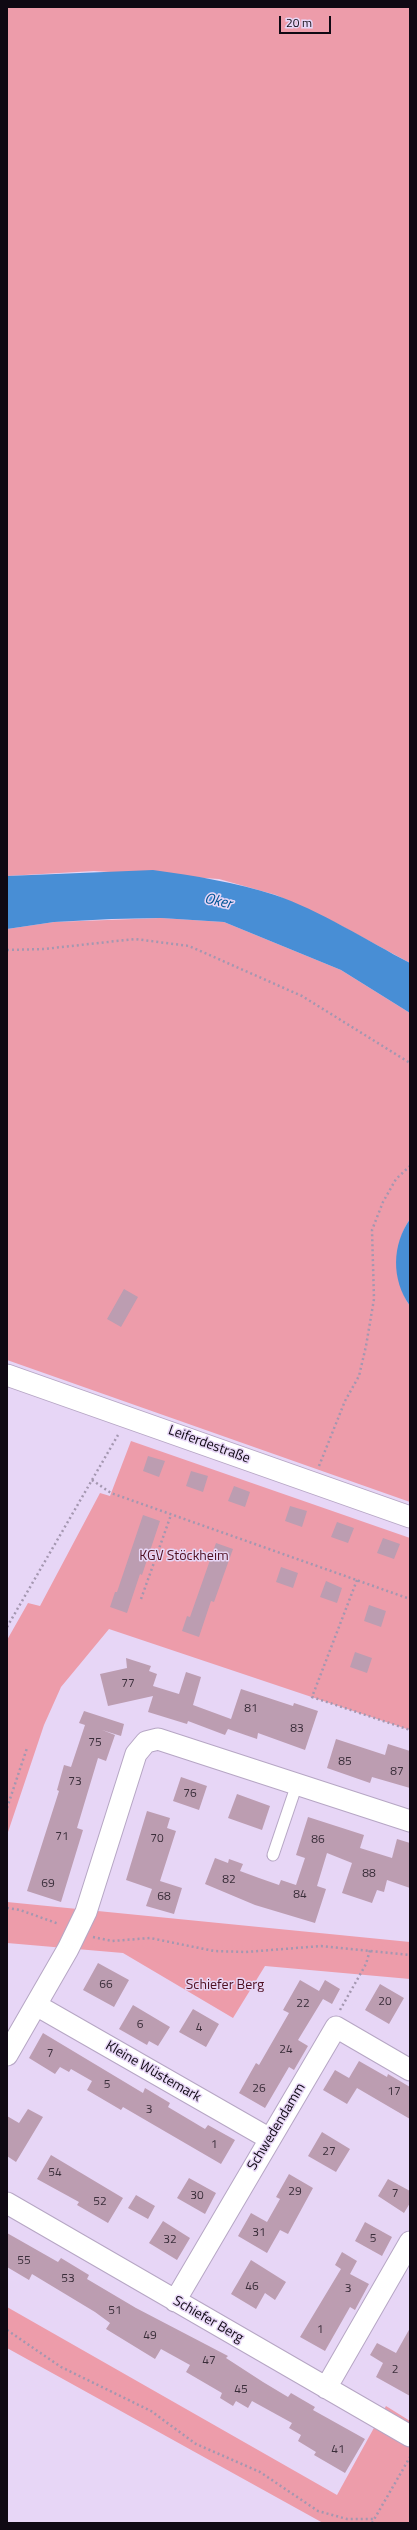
<!DOCTYPE html>
<meta charset="utf-8">
<style>
body{margin:0}
#map{position:relative;width:417px;height:2530px;overflow:hidden;background:#e7d6f6;font-family:"Titillium Web",sans-serif}
canvas{display:block}
.frame{position:absolute;inset:0;border:8px solid #0f0913;pointer-events:none}
.scale{position:absolute;left:279px;top:16px;width:52px;height:18px;box-sizing:border-box;border:2px solid #0f0913;border-top:0;padding-left:5px;font-size:12px;line-height:14px;white-space:nowrap;color:#0f0913;-webkit-text-stroke:3px #e7d6f6;paint-order:stroke}
</style>
<div id="map">
<canvas width="417" height="2530"></canvas>
<div class="frame"></div>
<div class="scale">20 m</div>
</div>
<script>
const g = document.querySelector('canvas').getContext('2d');
g.lineJoin = 'round';
function fillPath(path, color) { g.fillStyle = color; g.fill(path, 'evenodd'); }
function strokePath(path, color, width, dash) { g.strokeStyle = color; g.lineWidth = width; g.lineCap = dash ? 'butt' : 'round'; g.setLineDash(dash || []); g.stroke(path); }
function write(font, color, halo, rows, align = 'center') {
  g.font = font + ' "Titillium Web",sans-serif'; g.lineWidth = 3; g.setLineDash([]); g.textBaseline = 'middle'; g.strokeStyle = halo; g.fillStyle = color; for (const [text, x, y, turn = 0] of rows) {
    g.save(); g.translate(x, y); g.rotate((+turn || 0) * Math.PI / 180); g.textAlign = isNaN(turn) ? turn : align; if (halo) g.strokeText(text, 0, 0); g.fillText(text, 0, 0); g.restore();
  }
}
const green = new Path2D(`
 M7 7H410V963L336 923 276 895 219 879 94 871 7 876Z
 M161 918 224 922 341 970 410 1013V1219C393 1243 393 1281 410 1306V1502L7 1360V929L54 922Z
 M131 1441 410 1538V1730L109 1629 61 1687 44 1725 7 1835V1640L28 1603 40 1606 100 1493 110 1496Z
 M7 1902 410 1942V1979L265 1966 233 2018 123 1953 7 1943Z
 M7 2307 337 2495 386 2406 410 2421V2523H323L7 2348Z`);
const water = new Path2D(`
 M153 870C195 876 235 882 275 895 319 910 368 941 410 963V1013L341 970 224 922 161 918 112 919 54 922 7 929V876Z
 M410 1219V1306C391 1279 392 1245 410 1219Z`);
const building = new Path2D(`
 M124 1289 138 1297 121 1327 107 1319Z
 M148 1456 165 1461 159 1477 143 1471Z
 M191 1471 208 1476 203 1492 186 1486Z
 M234 1486 250 1492 245 1507 228 1501Z
 M290 1506 307 1511 302 1527 285 1521Z
 M143 1515 160 1521 142 1575 140 1574 127 1613 110 1607 115 1592H117Z
 M337 1522 354 1528 348 1543 331 1537Z
 M383 1538 400 1544 394 1559 377 1553Z
 M216 1543 233 1549 214 1602 211 1601 199 1637 182 1631 187 1616 190 1617Z
 M281 1567 298 1573 293 1588 276 1582Z
 M326 1581 342 1588 337 1603 320 1597Z
 M369 1605 386 1611 381 1627 364 1621Z
 M355 1652 372 1658 367 1673 350 1667Z
 M126 1658 151 1666 149 1671 157 1674 153 1686 179 1694 186 1672 201 1677 193 1705 231 1719 241 1689 293 1706 294 1703 318 1711 305 1750 258 1733 257 1739 228 1729 229 1727 225 1735 188 1721 187 1724 148 1712 153 1696 108 1706 100 1674 127 1668Z
 M84 1711 124 1724 121 1736 102 1730 115 1735 106 1761 98 1758 77 1828 83 1830 61 1902 27 1891 59 1791 57 1790 64 1765 71 1767 85 1725 79 1723Z
 M336 1739 385 1755 388 1744 410 1751V1788L372 1777 370 1783 327 1768Z
 M181 1777 207 1786 199 1810 173 1801Z
 M237 1794 270 1806 262 1830 228 1818Z
 M147 1811 170 1818 167 1828 176 1831 160 1881 182 1888 174 1914 146 1906 152 1889 126 1880Z
 M308 1817 364 1835 360 1848 392 1858 397 1839 410 1843V1888L387 1880 384 1892 377 1890 372 1903 342 1893 352 1863 327 1853 317 1886 326 1889 315 1923 255 1905 205 1884 215 1858 228 1863 229 1859 243 1864 240 1871 259 1878 279 1885 281 1880 296 1885 305 1858 296 1855Z
 M98 1963 129 1980 114 2007 83 1990Z
 M300 1980 319 1991 325 1980 340 1989 332 2004 323 1999 298 2040 308 2046 294 2070 289 2067 265 2108 239 2093 256 2063 259 2065 289 2013 283 2010Z
 M380 1984 404 1998 389 2024 365 2010Z
 M133 2005 170 2027 158 2046 149 2041 147 2045 119 2029Z
 M193 2009 219 2024 206 2047 179 2032Z
 M43 2033 143 2093 145 2088 170 2103 168 2107 205 2129 208 2125 235 2140 221 2164 123 2107 121 2110 87 2090 92 2081 71 2069 69 2072 60 2067 55 2074 29 2058Z
 M359 2061 387 2077 388 2074 410 2087V2119L357 2088 347 2104 323 2090 335 2070 349 2078Z
 M28 2109 43 2117 16 2162 7 2156V2116L19 2123Z
 M322 2132 350 2149 336 2172 308 2156Z
 M51 2155 123 2198 108 2223 77 2205 79 2202 37 2179Z
 M289 2174 313 2188 288 2234 280 2230 267 2253 238 2236 251 2213 267 2222 280 2199 276 2197Z
 M189 2178 216 2193 205 2214 177 2198Z
 M388 2179 410 2191V2203L404 2213 378 2196Z
 M136 2195 155 2206 148 2219 128 2208Z
 M163 2221 190 2238 177 2260 149 2243Z
 M365 2222 392 2237 382 2256 355 2241Z
 M7 2233 58 2262 61 2258 89 2275 87 2279 136 2308 228 2356 226 2358 263 2382 288 2397 291 2393 315 2407 313 2410 365 2439 345 2473 314 2455 316 2452 298 2441 301 2435 289 2428 292 2423 252 2401 248 2408 236 2401 233 2406 220 2398 222 2393 186 2372 190 2365 161 2349 155 2359 106 2329 110 2323 95 2312 32 2274 29 2280 7 2267Z
 M342 2252 357 2261 350 2274 369 2284 355 2310 350 2307 325 2351 300 2337 341 2269 335 2265Z
 M251 2260 286 2282 275 2300 265 2293 256 2309 231 2294Z
 M410 2328V2396L376 2377 383 2363 370 2355 377 2343 396 2353Z`);
const path = new Path2D(`
 M7 950 44 949 135 939 189 946 302 996 410 1063
 M319 1466 345 1401 359 1376 366 1346 374 1299 372 1230 383 1202 396 1179 410 1166
 M92 1480 111 1493 410 1599
 M357 1580 312 1697 410 1730
 M141 1599 171 1515
 M7 1627 118 1435
 M7 1808 27 1748
 M7 1908 20 1910 59 1924
 M93 1937 112 1941 150 1938 214 1951 246 1952 321 1946 410 1955
 M340 2010 366 1964 370 1950
 M7 2330 61 2367 151 2411 196 2444 260 2472 318 2511 347 2519H374
 M372 2523 410 2457`);
const lane = new Path2D(`
 M273 1855 297 1784`);
const street = new Path2D(`
 M7 1375 410 1517
 M36 2005 270 2139
 M7 2055 68 1949 86 1912 136 1754 146 1742 158 1739 410 1821
 M7 2203 410 2436
 M175 2301 336 2027 410 2070
 M326 2388 410 2242`);
const numberNames = [
 ["77",128,1684],
 ["81",251,1709],
 ["83",297,1729],
 ["75",95,1743],
 ["85",345,1762],
 ["87",397,1772],
 ["73",75,1782],
 ["76",190,1794],
 ["71",62,1837],
 ["70",157,1839],
 ["86",318,1840],
 ["88",369,1874],
 ["82",229,1880],
 ["69",48,1884],
 ["84",300,1895],
 ["68",164,1897],
 ["66",106,1985],
 ["20",385,2002],
 ["22",303,2004],
 ["6",140,2025],
 ["4",199,2028],
 ["24",286,2050],
 ["7",50,2054],
 ["5",107,2085],
 ["26",259,2089],
 ["17",394,2092],
 ["3",149,2110],
 ["1",214,2145],
 ["27",329,2152],
 ["54",55,2173],
 ["29",295,2192],
 ["7",395,2194],
 ["30",197,2196],
 ["52",100,2202],
 ["31",259,2233],
 ["5",373,2239],
 ["32",170,2240],
 ["55",24,2261],
 ["53",68,2279],
 ["46",252,2287],
 ["3",348,2289],
 ["51",115,2311],
 ["1",320,2330],
 ["49",150,2336],
 ["47",209,2361],
 ["2",395,2370],
 ["45",241,2390],
 ["41",338,2450]
];
const streetNames = [
 ["Leiferdestraße",209,1445,20],
 ["Kleine Wüstemark",153,2072,30],
 ["Schwedendamm",277,2127,-59],
 ["Schiefer Berg",208,2320,30]
];
const parkNames = [
 ["KGV Stöckheim",184,1557],
 ["Schiefer Berg",225,1986]
];
const waterNames = [
 ["Oker",218,902,13]
];
fillPath(green, '#ed9caa');
fillPath(water, '#488ed5');
fillPath(building, '#bc9db1');
strokePath(lane, '#b6a6c4', 13);
strokePath(street, '#b6a6c4', 23);
strokePath(path, '#a497b0', 2.5, [2, 3]);
strokePath(lane, '#fff', 11);
strokePath(street, '#fff', 21);
write('12px', '#3a2e3a', null, numberNames);
write('14px', '#0f0913', '#e7d6f6', streetNames);
write('14px', '#4f0f21', '#e7d6f6', parkNames);
write('italic 15px', '#025596', '#e7d6f6', waterNames);
</script>
